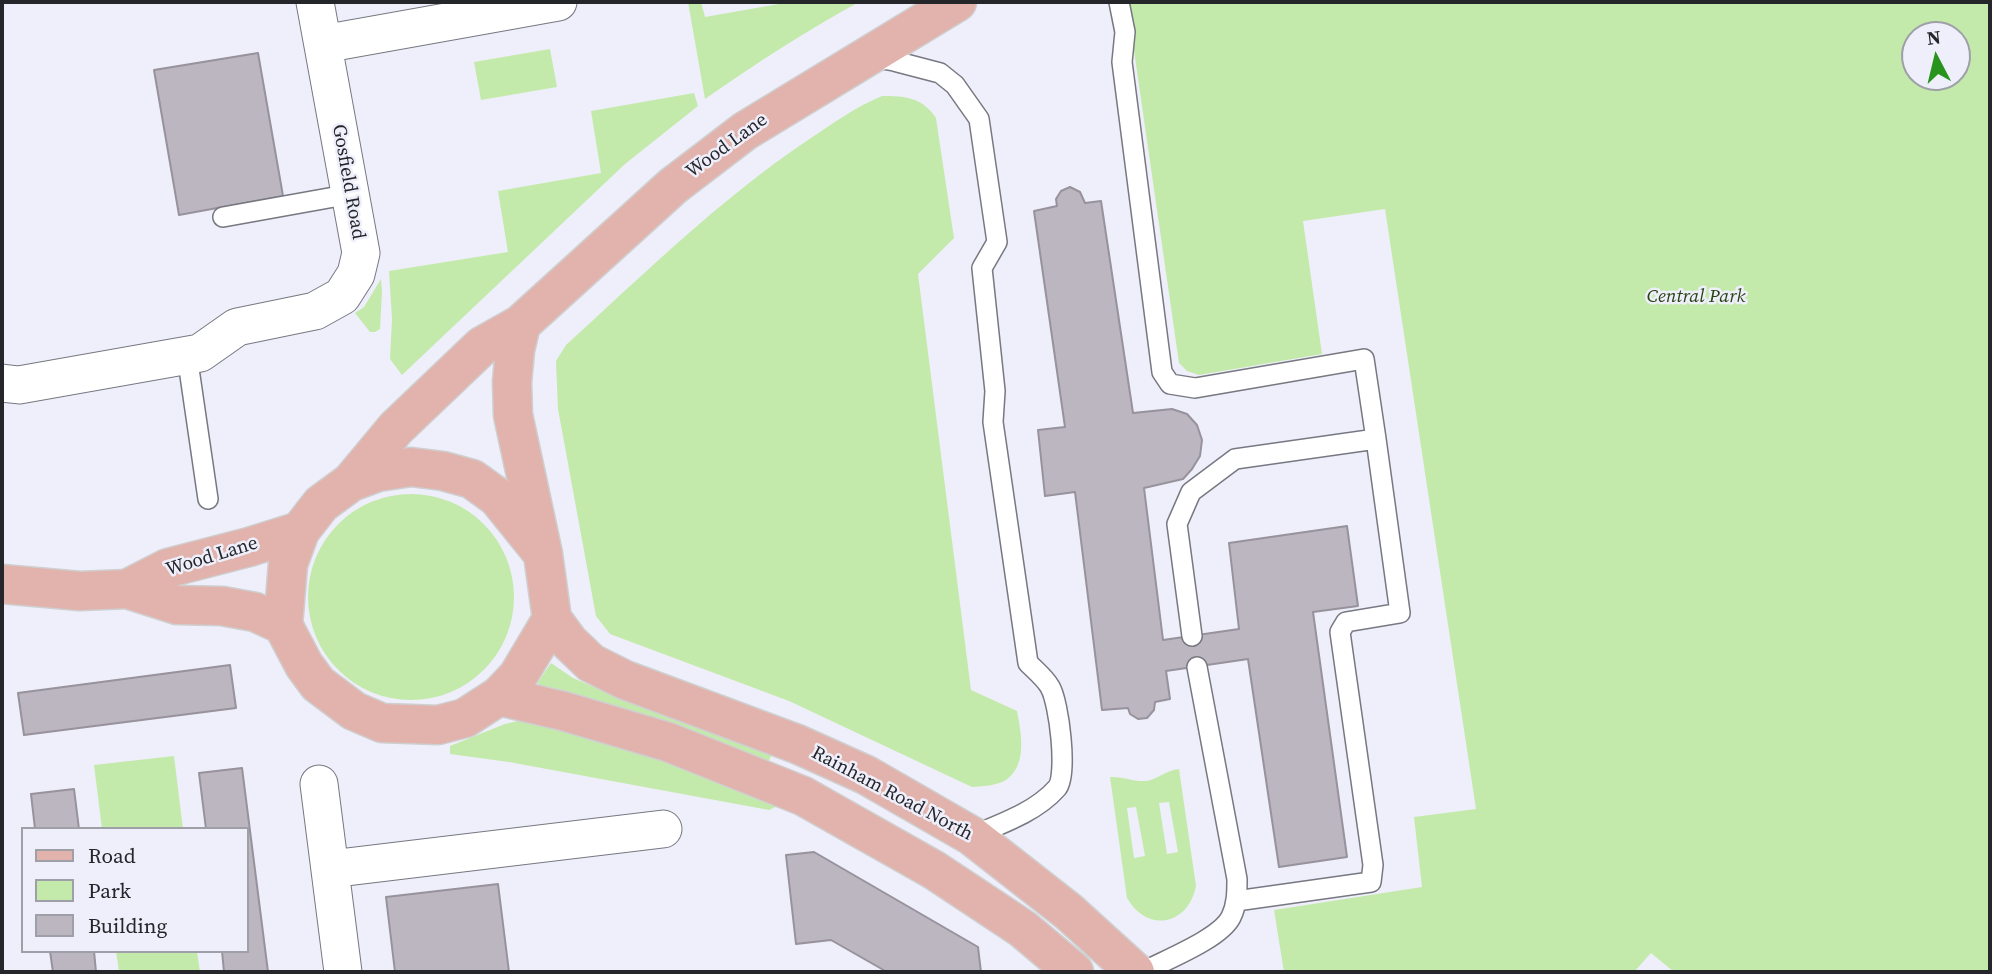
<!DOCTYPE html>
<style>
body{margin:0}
#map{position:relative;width:1992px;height:974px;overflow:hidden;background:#eeeffa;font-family:"Source Serif 4",serif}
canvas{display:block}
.frame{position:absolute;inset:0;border:4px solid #25262a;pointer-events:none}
.legend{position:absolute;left:21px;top:827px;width:228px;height:126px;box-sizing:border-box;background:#eeeffa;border:2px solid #9e9fa7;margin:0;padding:9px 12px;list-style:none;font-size:21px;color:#25262a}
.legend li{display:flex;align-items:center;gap:14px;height:35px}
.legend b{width:35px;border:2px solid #9e9fa7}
.north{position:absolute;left:1901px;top:21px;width:70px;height:70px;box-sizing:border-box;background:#eeeffa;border:2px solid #9e9fa7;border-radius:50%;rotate:353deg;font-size:19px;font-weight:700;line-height:28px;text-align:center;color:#25262a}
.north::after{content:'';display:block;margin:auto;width:24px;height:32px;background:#29941d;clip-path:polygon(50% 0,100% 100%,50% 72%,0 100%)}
</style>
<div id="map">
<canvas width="1992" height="974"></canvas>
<div class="frame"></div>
<ul class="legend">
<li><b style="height:9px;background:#e2b3ad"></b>Road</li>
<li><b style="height:19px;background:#c4eaab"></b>Park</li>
<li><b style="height:19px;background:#bbb6bf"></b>Building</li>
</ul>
<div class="north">N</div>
</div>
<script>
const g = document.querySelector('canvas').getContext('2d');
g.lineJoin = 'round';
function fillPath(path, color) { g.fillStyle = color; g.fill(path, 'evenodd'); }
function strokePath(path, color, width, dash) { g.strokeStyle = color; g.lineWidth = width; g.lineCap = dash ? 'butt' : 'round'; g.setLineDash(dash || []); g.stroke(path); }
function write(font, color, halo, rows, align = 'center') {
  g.font = font + ' "Source Serif 4",serif'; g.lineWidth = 5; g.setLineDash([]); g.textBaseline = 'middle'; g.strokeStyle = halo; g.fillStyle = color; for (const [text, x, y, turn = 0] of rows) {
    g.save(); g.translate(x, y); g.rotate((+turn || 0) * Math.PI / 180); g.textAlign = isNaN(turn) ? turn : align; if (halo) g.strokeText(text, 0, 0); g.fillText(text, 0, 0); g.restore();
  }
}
const green = new Path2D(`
 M688 2H701L705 17 790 2H859C806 31 755 64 705 99Z
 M1127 2H1990V972H1674L1651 953 1634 972H1284L1274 910 1422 887 1414 817 1476 809 1385 209 1303 221 1322 354 1199 375 1187 371 1179 363ZM1915 35H1957V77H1915Z
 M550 49 557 87 481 100 474 62Z
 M694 93 698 106 625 164 402 375 390 359 392 319 389 271 508 252 498 191 601 173 591 111Z
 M882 96C905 96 922 97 936 118L954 238 918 274 971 690 1017 711C1021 732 1028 765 1006 780 996 786 983 786 972 787L789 701 610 634 596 616 558 409 556 361 566 345C644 274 720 199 808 140 832 124 855 107 882 96Z
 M381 279 382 292 380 329 375 332H370L355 313 364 307Z
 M308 597a103 103 0 1 1 206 0a103 103 0 1 1-206 0Z
 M551 663 573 678 589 685 726 734 773 752 766 767 589 702 539 686 538 682Z
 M518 721C554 723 590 736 623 747 676 765 728 785 780 805L769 810 509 762 450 754V746L505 724Z
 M174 756 183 829H102L94 765Z
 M1179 769 1196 886C1188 926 1147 933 1127 898L1110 777C1122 776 1134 782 1146 781 1157 780 1166 770 1179 769ZM1169 802 1178 852 1167 854 1159 803ZM1136 807 1145 856 1134 858 1127 808Z
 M116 951H197L200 972H119Z`);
const building = new Path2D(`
 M258 53 283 196 179 215 154 70Z
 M1070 187 1080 192 1085 203 1101 201 1133 413 1172 409 1187 414 1197 425 1202 440 1200 456 1192 469 1183 479 1144 488 1163 640 1239 629 1229 543 1347 526 1358 606 1313 612 1347 857 1279 867 1248 659 1166 671 1170 699 1155 702 1154 710 1147 718 1138 719 1130 714 1128 708 1102 710 1075 492 1045 496 1038 430 1065 427 1034 211 1057 206 1056 199 1061 191Z
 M230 665 236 708 24 735 18 693Z
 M242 768 268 972H224L222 951H247V829H206L199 773Z
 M74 789 79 829H35L31 794Z
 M814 852 978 947 981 972H887L831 940 796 944 786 855Z
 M498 884 509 972H395L386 897Z
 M50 951H94L96 972H53Z`);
const lane = new Path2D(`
 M1119 2 1125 32 1122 62 1162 372 1170 384 1195 388 1364 359 1376 439 1235 459 1191 492 1177 524 1192 636
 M870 57 894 61 940 73 955 85 979 119 997 242 982 268 995 391 993 422 1028 663C1035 670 1045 678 1050 687 1059 702 1068 775 1057 788 1036 812 1001 824 972 836
 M223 217 351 194
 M187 355 208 499
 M1236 901 1371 882 1373 865 1340 632 1346 622 1400 613 1376 439
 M1143 972C1165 960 1220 939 1231 917 1237 905 1237 892 1237 879L1197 667`);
const street = new Path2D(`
 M323 44 558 2
 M2 383 19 385 200 353 237 327 315 311 342 296 356 274 361 253 315 2
 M319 784 343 972
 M330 869 663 829`);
const primary = new Path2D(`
 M521 324 515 350 512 382 513 415 543 554 552 619 518 676 499 696 465 718 438 725 382 723 354 711 318 684 304 665 283 625 288 564 300 531 321 504 351 482 378 472 411 467 443 471 472 479 497 497 543 554
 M351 482 396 428 482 346 521 324 673 186 745 131 957 2
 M2 584 80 591 127 589 177 605 222 606 255 612 283 625
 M127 589 168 568 249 547 300 531
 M552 619 569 642 591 663 625 680 797 744 866 775 972 836 1069 912 1135 972
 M499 696 563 711 668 742 803 796 934 870 1023 929 1074 972`);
const streetNames = [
 ["Wood Lane",727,146,-36],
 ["Gosfield Road",348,182,80],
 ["Wood Lane",212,557,-17],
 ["Rainham Road North",892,794,28]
];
const parkNames = [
 ["Central Park",1696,297]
];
fillPath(green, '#c4eaab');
fillPath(building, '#bbb6bf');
strokePath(building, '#97929b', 2);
strokePath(lane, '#777881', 22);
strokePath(street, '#777881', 39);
strokePath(primary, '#cfcfd0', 41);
strokePath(lane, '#fff', 19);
strokePath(street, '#fff', 37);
strokePath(primary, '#e2b3ad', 38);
write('19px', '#25262a', '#eeeffa', streetNames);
write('italic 19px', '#284212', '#eeeffa', parkNames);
</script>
